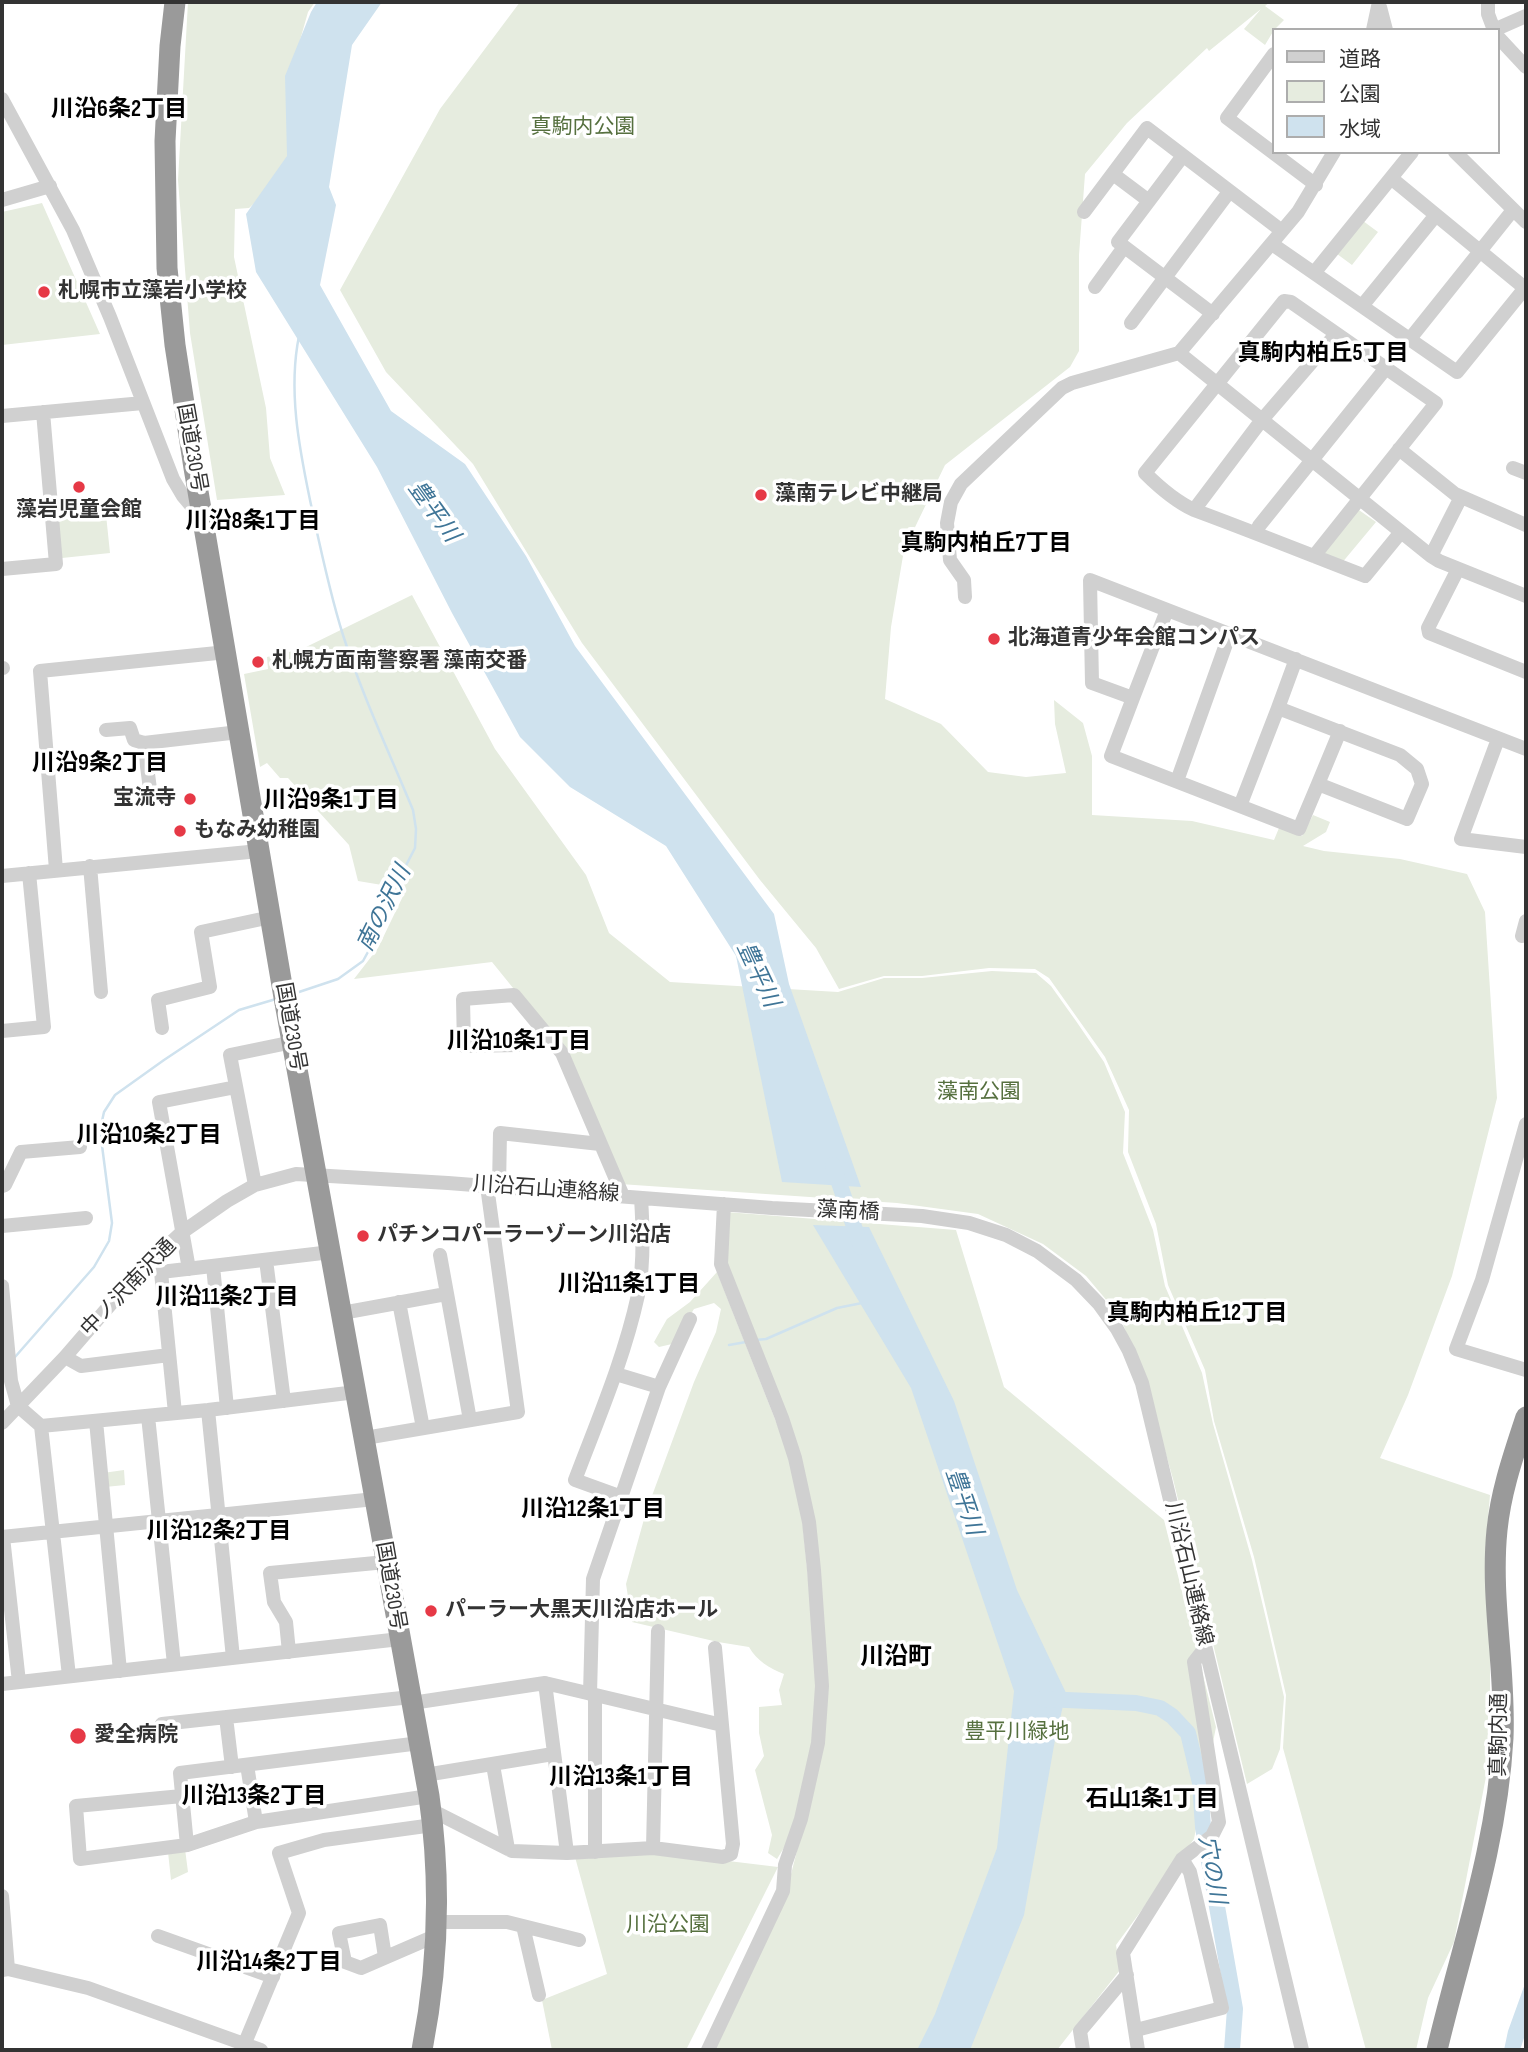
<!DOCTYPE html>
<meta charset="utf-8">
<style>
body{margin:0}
#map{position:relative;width:1528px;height:2052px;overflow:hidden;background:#fff;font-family:"Sofia Sans Condensed","Noto Sans JP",sans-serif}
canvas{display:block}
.frame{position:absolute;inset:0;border:4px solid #333;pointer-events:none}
.legend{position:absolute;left:1272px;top:28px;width:228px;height:126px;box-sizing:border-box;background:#fff;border:2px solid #adadad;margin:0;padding:9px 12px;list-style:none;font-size:21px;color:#333}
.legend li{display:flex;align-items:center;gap:14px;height:35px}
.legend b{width:35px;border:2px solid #adadad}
</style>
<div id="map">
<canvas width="1528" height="2052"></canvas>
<div class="frame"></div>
<ul class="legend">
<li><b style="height:9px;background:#d0d0d0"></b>道路</li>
<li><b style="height:19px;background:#e6ecdf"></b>公園</li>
<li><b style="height:19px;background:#cfe2ee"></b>水域</li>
</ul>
</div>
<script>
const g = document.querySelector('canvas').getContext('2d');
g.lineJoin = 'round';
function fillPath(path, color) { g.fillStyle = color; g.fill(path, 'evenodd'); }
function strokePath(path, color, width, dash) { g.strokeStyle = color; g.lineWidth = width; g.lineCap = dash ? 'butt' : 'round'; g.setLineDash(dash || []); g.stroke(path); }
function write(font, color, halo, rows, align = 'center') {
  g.font = font + ' "Sofia Sans Condensed","Noto Sans JP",sans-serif'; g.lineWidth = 7; g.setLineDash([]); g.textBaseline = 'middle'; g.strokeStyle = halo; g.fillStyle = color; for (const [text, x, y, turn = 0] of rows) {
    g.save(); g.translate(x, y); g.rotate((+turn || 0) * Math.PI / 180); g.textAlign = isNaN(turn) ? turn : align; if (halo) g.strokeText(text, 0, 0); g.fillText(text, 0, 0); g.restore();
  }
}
const green = new Path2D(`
 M188 2H315L308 12 299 44 293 153 270 189 249 208 235 209 234 257 266 408 270 458 285 495 217 500 190 333 178 180Z
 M520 2H1270L1265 6 1284 20 1274 30 1265 45 1244 29 1261 9 1209 51 1207 48 1127 123 1085 174 1079 255V351L1070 367 945 465 904 550 891 627 885 699 941 724 988 772 1026 777 1066 773 1055 724 1054 700 1083 723 1092 756V815L1192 821 1274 840 1279 828 1302 836 1313 815 1330 822 1326 832 1303 846 1324 851 1400 859 1467 874 1485 912 1497 1098 1452 1276 1408 1395 1380 1458 1490 1495 1485 1554 1490 1642V1756L1454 1942 1428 1998 1416 2050H1366L1283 1748 1286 1695 1254 1557 1214 1421 1205 1370 1168 1285 1156 1224 1128 1152 1129 1110 1105 1057 1049 978 1035 969 989 968 922 976H884L839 989 816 948 760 880 582 643 473 464 386 372 340 290 440 109Z
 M42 203 100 334 2 345V212Z
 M1359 218 1378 232 1352 265 1333 251Z
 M105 505 110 553 62 558 57 510Z
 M1356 508 1376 522 1341 564 1319 556Z
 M412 595 495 749 586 875 609 933 670 982 838 992 884 978H922L992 971 1036 973 1051 986 1076 1021 1104 1062 1125 1112 1123 1153 1153 1230 1165 1286 1202 1373 1213 1424 1252 1560 1267 1623 1284 1697 1280 1749 1272 1769 1247 1784 1173 1479 1142 1369 1119 1315 1086 1276 1043 1244 978 1214 897 1203 620 1184 580 1089 526 1004 492 962 354 979 378 948 404 894 382 885 358 881 349 845 288 778H280L267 763 260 767 244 674 268 669 267 657 302 649Z
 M726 1212 956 1230 1004 1387 1164 1520 1216 1727 1194 1839 1116 1945 1120 1970 1057 2050H712L785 1898 820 1760 812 1515 725 1266Z
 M717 1272 786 1447 799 1487 818 1680 814 1743 790 1838 777 1859 768 1853 772 1835 755 1770 764 1756 759 1733V1707L782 1705 779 1690 784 1674C769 1668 757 1661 749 1647L718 1642 632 1622 626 1584 646 1512 694 1382 716 1332 721 1309 714 1303 694 1309 672 1344 659 1347 654 1342 667 1319 690 1302Z
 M124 1470 125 1485 105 1487 103 1473Z
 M185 1849 188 1872 171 1880 168 1852Z
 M654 1852 778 1867 686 2050H552L542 2000 607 1974 575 1857Z`);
const water = new Path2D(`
 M317 2H382L352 45 329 187 336 205 320 285 391 411 465 464 526 556 575 646 774 914 789 984 861 1187 782 1182 736 956 666 846 570 787 520 737 452 613 377 467 256 272 246 214 287 156 285 76 311 12Z
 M813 1225 869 1227 954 1401 1017 1590 1066 1693 1055 1740 1024 1915 970 2050H917L935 2014 997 1848 1014 1691 911 1388Z
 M1526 1981V2032L1520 2050H1504L1508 2031Z`);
const stream = new Path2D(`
 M293 994 338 979 363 961 380 930 387 902 415 848 416 829 413 810C389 752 362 695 343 635 329 591 320 546 310 500 299 447 288 390 299 336
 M756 1340 766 1339 837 1308 862 1303
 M729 1345 746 1342
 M15 1357 94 1267 109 1241 112 1223 100 1130 104 1112 115 1095 164 1060 239 1010 276 999`);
const river = new Path2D(`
 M833 1165 861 1247
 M1043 1699 1136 1703 1160 1708 1172 1716 1188 1733 1200 1783 1203 1827 1235 2009 1232 2050`);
const minor = new Path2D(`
 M1488 2V14L1494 30 1526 16
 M1380 7 1386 30
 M1373 30 1379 2
 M1498 37 1526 67
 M1274 54 1227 118 1316 185
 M2 99 73 230 110 317 173 479 183 496 200 516
 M1455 152 1526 222
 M1182 157 1118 242 1213 314
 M1113 174 1149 201
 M1391 178 1526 289
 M2 200 50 186
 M1084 212 1147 128 1282 231
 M1272 244 1457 372 1525 288
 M1314 273 1412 152
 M1095 287 1124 247
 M1362 306 1436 215
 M1131 323 1229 192
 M1409 340 1513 210
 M1179 353 1431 556 1439 561 1526 596
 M2 416 143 403
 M1399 449 1455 494 1526 525
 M1513 468 1526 473
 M1194 510 1261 421 1336 334
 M1256 533 1259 526 1386 368
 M1314 556 1436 403 1291 302 1284 301 1145 473C1159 487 1175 501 1194 510 1251 531 1308 554 1365 576L1401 532
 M1431 556 1461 497
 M2 569 56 564 43 412
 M1458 569 1428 628 1429 633 1526 672
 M965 597 964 580 950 560 947 523 951 502 961 484 1062 388 1072 383 1179 353 1298 212 1334 152
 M1296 659 1278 708 1400 755 1417 769 1422 784 1407 819 1318 784 1299 829 1111 756 1133 698 1092 683 1090 580 1526 749
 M2 668H3
 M1133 698 1167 610
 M106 730 130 728 134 740 144 743 239 732
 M1498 739 1461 839 1526 847
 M144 743 151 797
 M1177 781 1230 633
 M1318 784 1340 731
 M1240 806 1278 708
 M90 866 101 992
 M56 870 40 671 227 652
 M2 876 259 851
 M1522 936 1526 921
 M162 1028 158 1000 210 987 201 932 271 917
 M2 1031 44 1027 29 873
 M545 1032 518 1045 464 1046 463 999 514 995 562 1053 623 1196
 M1526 1124 1482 1280 1456 1349 1526 1370
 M255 1185 230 1055 293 1042
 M2 1186 5 1185 21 1152 80 1147
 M499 1187 500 1133 600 1144
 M2 1226 86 1218
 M440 1255 470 1420
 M266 1260 284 1401
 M213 1266 227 1408
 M189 1269 159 1102 236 1087
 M2 1286 11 1381 18 1406 41 1426 208 1410 356 1392
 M399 1302 423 1428
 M342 1313 446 1294
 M65 1357 81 1366 169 1355
 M616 1374 659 1387
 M208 1410 233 1658
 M175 1413 161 1272 331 1252
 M148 1416 174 1664
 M96 1421 120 1671
 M2 1423 65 1357 136 1275 181 1233 227 1201 255 1185 296 1174 448 1183 772 1208 922 1216 969 1223 1006 1235 1037 1251 1076 1280 1099 1304 1117 1329 1129 1351 1142 1383 1302 2050
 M41 1426 69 1676
 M365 1438 518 1412 487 1186
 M622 1497 575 1480C598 1419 624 1359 638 1295 644 1266 643 1228 641 1198
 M2 1537 375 1499
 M3 1537 19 1682
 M715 1648 722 1725
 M289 1652 286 1622 274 1602 270 1573 386 1562
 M545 1683 567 1853
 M2 1684 400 1639
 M590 1694 593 1579 659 1387 690 1319
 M595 1695V1852
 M412 1703 545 1683 722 1725 733 1844 731 1854 723 1857 653 1848 567 1853 512 1851 431 1810
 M226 1717 232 1767
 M162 1724 411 1697
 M247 1765 256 1822
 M493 1765 508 1849
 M425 1775 553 1754
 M182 1796 76 1806 80 1859 187 1845 256 1822 429 1796
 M187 1845 180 1773 420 1743
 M653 1848 658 1631
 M2 1896 8 1969
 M436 1922H507L579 1940
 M523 1926 539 1995
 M158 1936 273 1977
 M385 1957 380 1925 339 1933 345 1962 361 1968 435 1936
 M2 1970 8 1969 88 1988 261 2050
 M1136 2030 1222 2008 1190 1872 1182 1859
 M242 2050 299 1913 279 1853 324 1840 433 1825
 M708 2050 783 1891 785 1865 801 1819 818 1743 822 1686 814 1570 809 1522 795 1458 782 1418 721 1264 724 1204
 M1083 2050 1080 2031 1127 1975
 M1138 2050 1123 1953 1182 1859 1212 1836 1219 1822 1194 1662 1205 1648`);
const highway = new Path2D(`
 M175 2 170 46 165 141 167 268 175 345 194 468 285 1003 429 1796C441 1880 438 1968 422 2050
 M1437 2050C1462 1945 1497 1847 1503 1738 1506 1669 1490 1599 1497 1530 1501 1490 1514 1454 1526 1417`);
const markers = [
 [44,292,7,"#e63946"],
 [79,487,7,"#e63946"],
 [761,495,7,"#e63946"],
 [994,639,7,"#e63946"],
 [258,662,7,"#e63946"],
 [190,799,7,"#e63946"],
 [180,831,7,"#e63946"],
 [363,1236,7,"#e63946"],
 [431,1611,7,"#e63946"],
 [78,1736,9,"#e63946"]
];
const parkNames = [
 ["真駒内公園",583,128],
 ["藻南公園",979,1093],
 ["豊平川緑地",1017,1733],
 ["川沿公園",668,1926]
];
const poiNames = [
 ["札幌市立藻岩小学校",58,292],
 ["藻南テレビ中継局",775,495],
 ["藻岩児童会館",79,511,"center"],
 ["北海道青少年会館コンパス",1008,639],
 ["札幌方面南警察署 藻南交番",272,662],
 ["宝流寺",176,799,"right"],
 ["もなみ幼稚園",194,831],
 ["パチンコパーラーゾーン川沿店",377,1236],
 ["パーラー大黒天川沿店ホール",445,1611],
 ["愛全病院",94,1736]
];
const streetNames = [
 ["国道230号",191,448,80],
 ["国道230号",290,1027,80],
 ["川沿石山連絡線",546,1190,4],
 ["藻南橋",848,1212,3],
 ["中ノ沢南沢通",129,1288,-46],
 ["川沿石山連絡線",1188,1574,77],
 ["国道230号",390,1586,80],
 ["真駒内通",1500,1735,-89]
];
const neighbourhoodNames = [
 ["川沿6条2丁目",119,110],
 ["真駒内柏丘5丁目",1323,354],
 ["川沿8条1丁目",253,522],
 ["真駒内柏丘7丁目",986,544],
 ["川沿9条2丁目",100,764],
 ["川沿9条1丁目",331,801],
 ["川沿10条1丁目",519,1042],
 ["川沿10条2丁目",149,1136],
 ["川沿11条1丁目",629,1285],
 ["川沿11条2丁目",227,1298],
 ["真駒内柏丘12丁目",1197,1314],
 ["川沿12条1丁目",593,1510],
 ["川沿12条2丁目",219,1532],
 ["川沿13条1丁目",621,1778],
 ["川沿13条2丁目",254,1797],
 ["石山1条1丁目",1152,1800],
 ["川沿14条2丁目",269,1963]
];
const waterNames = [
 ["豊平川",433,512,54],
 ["南の沢川",385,909,-64],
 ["豊平川",757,975,65],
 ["豊平川",963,1502,71],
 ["穴の川",1211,1870,80]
];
const quarterNames = [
 ["川沿町",896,1658]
];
fillPath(green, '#e6ecdf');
fillPath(water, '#cfe2ee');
strokePath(stream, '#cfe2ee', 2.5);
strokePath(river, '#cfe2ee', 16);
strokePath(minor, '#d0d0d0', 14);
strokePath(highway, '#9a9a9a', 21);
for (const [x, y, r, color] of markers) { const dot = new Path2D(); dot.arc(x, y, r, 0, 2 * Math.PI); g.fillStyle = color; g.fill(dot); strokePath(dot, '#fff', 2.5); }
write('21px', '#56703f', '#fff', parkNames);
write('bold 21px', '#333', '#fff', poiNames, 'left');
write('21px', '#333', '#fff', streetNames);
write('bold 23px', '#000', '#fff', neighbourhoodNames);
write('italic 23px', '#3f7597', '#fff', waterNames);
write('bold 24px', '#000', '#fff', quarterNames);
</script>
